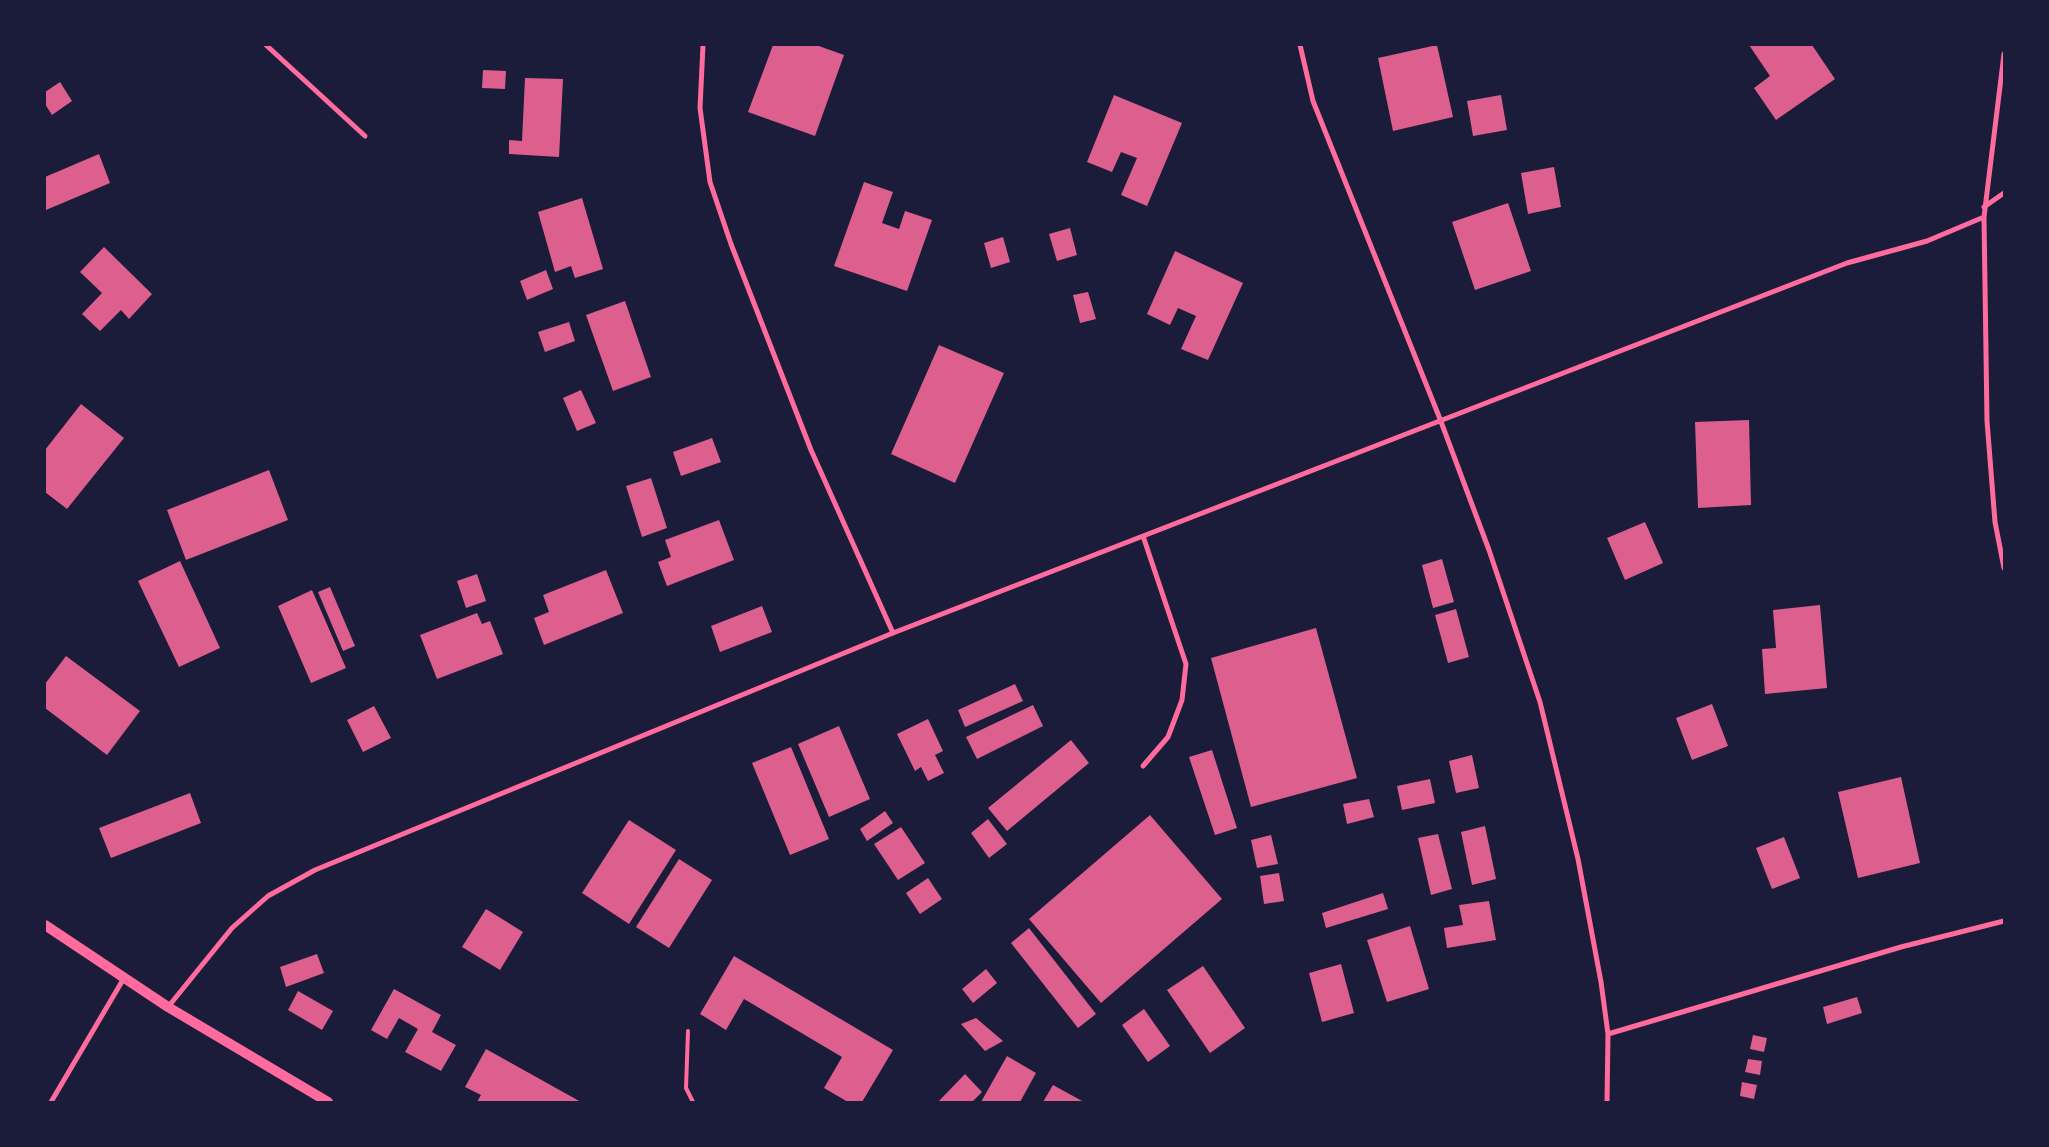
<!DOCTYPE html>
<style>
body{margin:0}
#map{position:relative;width:2049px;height:1147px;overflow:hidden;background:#1b1b3a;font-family:"PT Sans Narrow",sans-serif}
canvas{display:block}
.frame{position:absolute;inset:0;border:46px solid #1b1b3a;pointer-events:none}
</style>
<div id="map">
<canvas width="2049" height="1147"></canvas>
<div class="frame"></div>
</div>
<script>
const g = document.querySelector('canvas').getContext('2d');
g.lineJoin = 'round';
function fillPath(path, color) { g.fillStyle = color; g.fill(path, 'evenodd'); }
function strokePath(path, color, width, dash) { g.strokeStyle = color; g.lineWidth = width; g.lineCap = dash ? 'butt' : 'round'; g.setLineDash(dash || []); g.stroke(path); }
const building = new Path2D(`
 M773 45H816L844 55 815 136 748 112Z
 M1437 45 1453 117 1393 131 1378 58Z
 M1749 45H1812L1835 79 1776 120 1754 88 1770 76Z
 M483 70 506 71 505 89 482 88Z
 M525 78 563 79 559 157 509 154V140L522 141Z
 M60 82 72 101 52 115 45 104V92Z
 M1114 95 1182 123 1147 206 1121 195 1137 158 1121 152 1112 172 1087 162Z
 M1501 95 1507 130 1473 136 1467 101Z
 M99 154 110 183 46 210 45 177Z
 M1554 167 1561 207 1528 214 1521 173Z
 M864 182 893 192 882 223 899 229 905 211 932 220 907 291 834 266Z
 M582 198 603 269 575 278 571 266 555 272 538 212Z
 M1508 203 1531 271 1475 290 1452 222Z
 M1070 228 1077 255 1057 261 1049 234Z
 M1003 237 1010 262 991 268 984 243Z
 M104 247 152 294 129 319 121 310 100 331 82 314 102 293 80 272Z
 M1175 251 1243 283 1208 360 1181 349 1196 316 1178 308 1170 325 1147 314Z
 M546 270 553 289 527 300 520 281Z
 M1088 292 1096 319 1080 323 1073 295Z
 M625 301 651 377 613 391 586 315Z
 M569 322 575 341 545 352 538 332Z
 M939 345 1004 373 955 483 891 454Z
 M581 390 596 423 577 431 563 398Z
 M81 404 124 438 67 509 45 492V450Z
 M1749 420 1751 505 1698 508 1695 422Z
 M712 438 721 462 681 476 673 452Z
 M269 470 288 520 186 560 167 510Z
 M651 478 667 528 642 537 626 486Z
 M719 520 734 560 667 586 658 562 671 557 665 540Z
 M1645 522 1663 563 1625 580 1607 538Z
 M1442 559 1454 602 1433 608 1422 565Z
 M180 561 220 648 179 667 138 581Z
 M606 570 623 613 544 645 534 618 549 612 543 595Z
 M477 574 486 601 466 608 457 581Z
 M330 587 355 646 343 651 318 592Z
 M312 590 346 668 311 683 278 606Z
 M1820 605 1827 688 1765 694 1762 649 1776 648 1773 610Z
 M762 606 772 632 720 652 711 626Z
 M1456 609 1469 657 1448 663 1435 615Z
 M477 613 482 624 490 621 503 654 437 679 420 635Z
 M1316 628 1357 778 1251 807 1211 658Z
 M66 656 140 711 107 755 45 708V684Z
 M1015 684 1023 701 965 727 958 710Z
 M1712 704 1728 746 1692 760 1676 718Z
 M1033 705 1043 726 977 759 966 737Z
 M374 706 391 738 363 752 347 720Z
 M928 719 943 751 935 755 944 773 928 781 921 767 915 771 897 734Z
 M839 726 870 799 829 817 798 744Z
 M1071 740 1089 763 1007 831 988 808Z
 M791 747 829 839 790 855 752 763Z
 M1212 750 1237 828 1215 835 1189 757Z
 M1472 755 1479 788 1456 793 1449 761Z
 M1901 777 1920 863 1858 878 1838 792Z
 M1430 779 1435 803 1402 810 1397 786Z
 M190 793 201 823 111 858 99 828Z
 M1369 799 1374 817 1347 824 1343 804Z
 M885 811 893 823 867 841 860 829Z
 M1150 815 1222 899 1101 1003 1029 919Z
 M988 819 1007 844 989 858 971 833Z
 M629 820 676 850 629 924 582 893Z
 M1485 826 1496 879 1472 885 1461 832Z
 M901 827 925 863 898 880 874 844Z
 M1438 834 1452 889 1431 895 1418 838Z
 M1271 835 1278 864 1257 868 1251 840Z
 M1784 837 1800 878 1772 889 1756 848Z
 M679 859 712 880 669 948 636 927Z
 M1279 873 1284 901 1264 904 1260 876Z
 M928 878 942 899 920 914 906 893Z
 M1383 893 1388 909 1326 928 1322 913Z
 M1489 901 1496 940 1447 948 1444 928 1463 925 1459 905Z
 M486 909 523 932 500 970 462 947Z
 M1410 926 1429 989 1387 1002 1367 940Z
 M1029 928 1096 1014 1078 1028 1011 943Z
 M317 954 324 973 286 987 280 967Z
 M734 956 893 1050 862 1102H848L824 1088 842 1057 744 999 726 1030 700 1014Z
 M1341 964 1354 1013 1322 1022 1309 973Z
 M1203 966 1245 1028 1210 1053 1167 990Z
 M986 969 997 983 973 1003 962 989Z
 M394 989 441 1015 432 1032 456 1045 441 1071 405 1052 418 1029 399 1018 387 1039 371 1030Z
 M298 991 333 1011 322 1030 288 1010Z
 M1857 997 1862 1013 1827 1024 1823 1007Z
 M1144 1009 1170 1046 1148 1062 1122 1025Z
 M976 1018 1003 1041 985 1051 961 1024Z
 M1753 1035 1767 1038 1764 1052 1750 1049Z
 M486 1049 581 1102H477L481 1095 465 1087Z
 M1007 1056 1036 1073 1020 1102H981Z
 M1748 1059 1762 1061 1760 1075 1745 1072Z
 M965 1074 982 1092 972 1102H938Z
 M1742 1082 1757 1085 1754 1099 1740 1096Z
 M1053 1085 1084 1102H1043Z`);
const service = new Path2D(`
 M688 1031 686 1088 693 1102`);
const minor = new Path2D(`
 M266 45 365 136
 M703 45 700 108 710 182 731 244 811 450 893 633
 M1300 45 1313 101 1440 419 1489 550 1540 702 1578 859 1601 982 1608 1034 1607 1102
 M2004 54 1984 217 1987 421 1995 522 2004 568
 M1984 207 2004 193
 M1143 766 1168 737 1182 700 1186 664 1143 536
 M168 1007 232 928 268 896 315 870 893 633 1847 263 1927 241 1984 217
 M1608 1034 1901 947 2004 921
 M51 1102 124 978`);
const secondary = new Path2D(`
 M45 925 168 1007 328 1102`);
fillPath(building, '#dd5f8e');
strokePath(service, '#ff6b9d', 4);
strokePath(minor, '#ff6b9d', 5);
strokePath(secondary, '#ff6b9d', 10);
</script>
